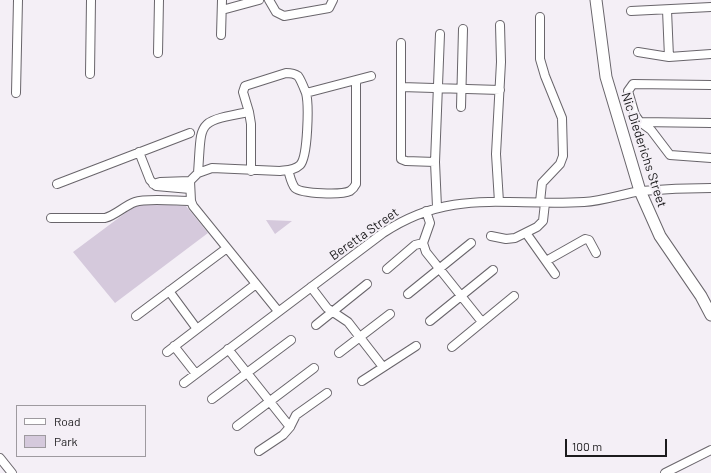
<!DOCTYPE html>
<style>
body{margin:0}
#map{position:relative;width:711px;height:473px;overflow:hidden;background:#f4eff6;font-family:Barlow,sans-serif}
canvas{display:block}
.legend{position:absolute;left:16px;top:405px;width:130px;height:52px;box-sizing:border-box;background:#f4eff6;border:1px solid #9e9a9f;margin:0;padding:5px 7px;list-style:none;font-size:12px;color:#1c1b1d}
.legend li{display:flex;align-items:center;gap:8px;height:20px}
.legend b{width:20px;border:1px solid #9e9a9f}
.scale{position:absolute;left:565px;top:439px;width:102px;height:18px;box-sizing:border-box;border:2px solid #1c1b1d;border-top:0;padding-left:5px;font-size:12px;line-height:14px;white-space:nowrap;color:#1c1b1d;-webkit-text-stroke:3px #f4eff6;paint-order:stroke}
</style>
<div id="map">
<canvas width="711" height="473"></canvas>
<ul class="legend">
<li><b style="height:5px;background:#fff"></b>Road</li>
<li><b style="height:11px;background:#d5c9dc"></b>Park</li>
</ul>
<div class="scale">100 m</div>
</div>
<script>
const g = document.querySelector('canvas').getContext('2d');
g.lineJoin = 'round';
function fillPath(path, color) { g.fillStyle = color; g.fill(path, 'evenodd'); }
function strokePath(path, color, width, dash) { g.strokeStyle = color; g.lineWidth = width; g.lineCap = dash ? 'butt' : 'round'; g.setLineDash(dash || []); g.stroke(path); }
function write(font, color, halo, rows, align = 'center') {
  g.font = font + ' Barlow,sans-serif'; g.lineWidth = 4; g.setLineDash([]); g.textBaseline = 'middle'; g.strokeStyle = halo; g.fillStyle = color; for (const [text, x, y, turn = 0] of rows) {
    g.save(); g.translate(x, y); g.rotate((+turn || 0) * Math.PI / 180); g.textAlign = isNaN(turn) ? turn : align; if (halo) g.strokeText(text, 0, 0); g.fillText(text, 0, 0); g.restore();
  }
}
const green = new Path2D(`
 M157 204 186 206 208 233 115 303 73 252 136 205Z
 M266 220 292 221 275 234Z`);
const street = new Path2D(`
 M269 0 276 12 284 16 329 8 333 0
 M222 10 259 0
 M667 10 669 57
 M631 11 711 7
 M221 35 222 0
 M401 43V159L406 161 435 162
 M638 52 669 57 711 54
 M158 53 159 0
 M90 74 91 0
 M711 85 633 84 628 91 635 115 640 122 651 130 670 155 711 158
 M401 87 500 90
 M16 93 18 0
 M306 93 371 76
 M461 107 463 29
 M249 112 251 124V171
 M640 122 711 123
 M139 152 150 180 156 186 190 189
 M288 170C290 176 291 183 295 188 302 194 342 195 350 191 353 189 355 186 356 184V81
 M198 173C202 121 195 122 249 112L243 92 245 86 286 73C290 73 294 73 298 76 301 80 304 88 306 93 309 104 308 157 300 165 295 170 287 170 280 171L212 168 198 173 190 181 191 201 193 206 278 311
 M57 184 190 133
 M153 184 160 182 190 181
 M499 202 496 154 501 62 500 25
 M540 202 542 183 560 164 563 156 562 118 545 76 540 59V17
 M437 207 435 162 440 34
 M426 211 430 223 423 243 426 252 482 322
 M51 218H105C116 215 124 206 135 202 146 198 177 201 191 201
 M526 233 555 274
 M491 236 506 239 515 238 537 227 543 221 545 203
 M546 261 585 239 589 240 596 253
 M387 269 415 245 423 243
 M311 287 327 308 348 322 383 367
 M169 291 197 329
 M408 294 471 243
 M136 316 227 248
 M430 321 493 270
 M316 325 367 284
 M174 346 196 374
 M452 347 514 296
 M228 349 290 427
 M167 352 256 284
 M339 353 390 314
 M362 381 416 346
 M184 383 383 233C452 187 508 207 584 202 603 201 622 194 641 191 664 189 688 188 711 188
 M212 399 291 340
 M237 426 314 368
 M259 451 283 435 290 427 296 415 327 393
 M0 458 12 473
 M665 473 711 450`);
const secondary = new Path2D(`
 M596 0 606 77 640 191 660 236 701 296 711 315`);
const streetNames = [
 ["Nic Diederichs Street",644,150,72],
 ["Beretta Street",364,234,-35]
];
fillPath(green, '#d5c9dc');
strokePath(street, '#69656b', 10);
strokePath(secondary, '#69656b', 13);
strokePath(street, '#fff', 8);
strokePath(secondary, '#fff', 11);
write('13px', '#1c1b1d', '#f4eff6', streetNames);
</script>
